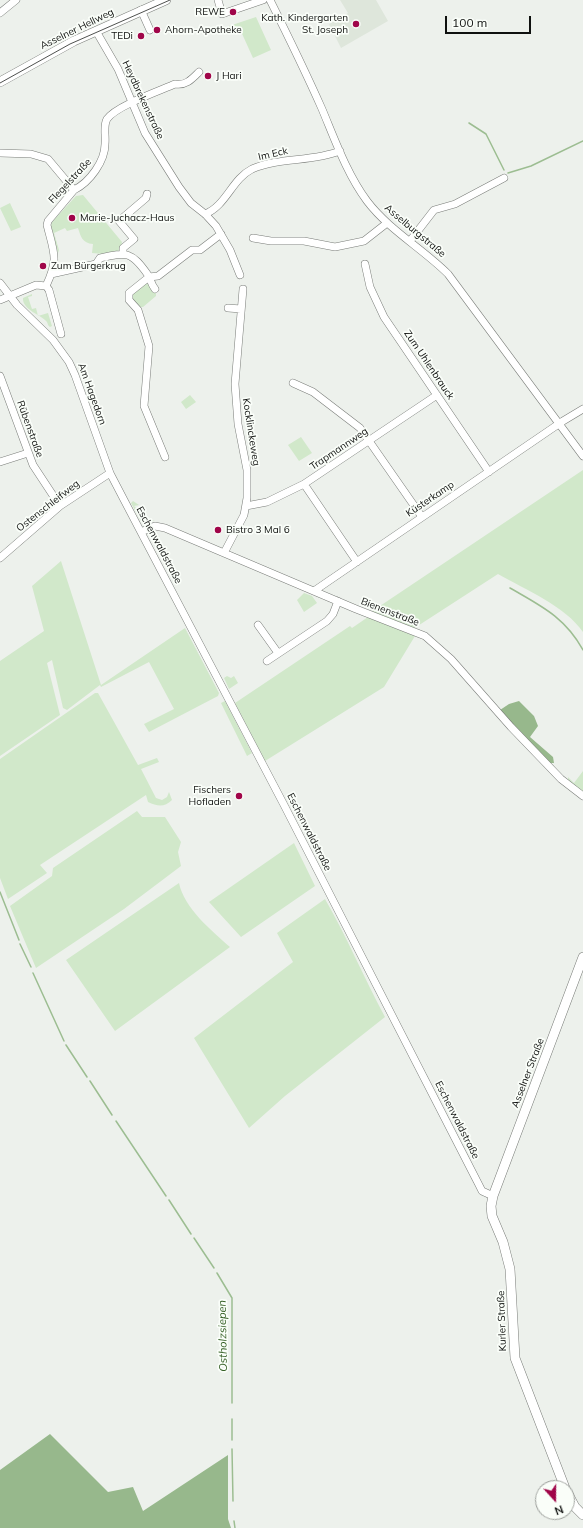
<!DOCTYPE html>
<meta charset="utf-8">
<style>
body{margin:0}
#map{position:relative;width:583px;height:1528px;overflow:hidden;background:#edf1ec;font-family:Mulish,sans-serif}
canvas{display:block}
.north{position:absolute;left:535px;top:1480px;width:40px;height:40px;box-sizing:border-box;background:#fafef9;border:1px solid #9c9f9b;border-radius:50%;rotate:159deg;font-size:11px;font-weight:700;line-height:16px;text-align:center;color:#0f110f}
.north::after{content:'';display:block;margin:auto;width:14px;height:18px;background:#a00549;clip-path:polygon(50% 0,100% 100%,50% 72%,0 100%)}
.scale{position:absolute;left:445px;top:16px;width:86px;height:18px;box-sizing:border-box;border:2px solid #0f110f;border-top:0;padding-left:5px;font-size:12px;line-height:14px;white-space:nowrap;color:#0f110f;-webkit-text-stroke:3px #fafef9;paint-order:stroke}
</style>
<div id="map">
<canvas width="583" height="1528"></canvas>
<div class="north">N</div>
<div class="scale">100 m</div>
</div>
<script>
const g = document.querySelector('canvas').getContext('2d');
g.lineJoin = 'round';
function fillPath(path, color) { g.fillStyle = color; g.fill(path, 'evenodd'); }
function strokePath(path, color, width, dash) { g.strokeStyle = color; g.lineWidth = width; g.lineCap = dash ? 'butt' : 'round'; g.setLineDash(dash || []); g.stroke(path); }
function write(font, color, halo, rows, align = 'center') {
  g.font = font + ' Mulish,sans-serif'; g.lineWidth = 3.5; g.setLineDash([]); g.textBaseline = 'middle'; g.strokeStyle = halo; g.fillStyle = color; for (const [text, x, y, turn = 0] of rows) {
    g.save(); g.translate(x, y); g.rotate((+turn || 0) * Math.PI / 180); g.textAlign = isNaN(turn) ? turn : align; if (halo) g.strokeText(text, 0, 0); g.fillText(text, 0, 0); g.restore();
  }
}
const built = new Path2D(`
 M340 0H376L388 21 341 48 329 24 348 13Z`);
const green = new Path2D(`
 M256 17 271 50 253 58 239 27 230 31 229 26Z
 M83 195 122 242 121 250 103 254 92 253 93 244C82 243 81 237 78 228L67 231 65 228 54 233 59 250 58 253 51 227 52 222 76 196Z
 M10 203 21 227 11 231 0 208Z
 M143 284H149L156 293V296L143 307H138L131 299V294Z
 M32 294V296L28 297 32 309 36 308 38 316 48 313 52 326 50 327C48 326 48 324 47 322 42 315 22 310 23 298Z
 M190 395 196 402 186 409 181 402Z
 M301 437 312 453 299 461 288 445Z
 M583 470V632C565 606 526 590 498 574L413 629 371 612Z
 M133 501 139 505 134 506 148 520H155L142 523 131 503Z
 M61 561 101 685 185 628 219 693 218 696 149 732 144 724 174 709 149 662 101 687 100 685 67 710 63 708 52 660 47 663 60 715 0 756V661L44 631 32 586Z
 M304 593 312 596 317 603 304 612 297 600Z
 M368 617 415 636 384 687 265 761 235 703 350 626 352 628Z
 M227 676 231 678 234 676 238 683 229 689 224 678Z
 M95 693H98L138 765 157 758 159 762 141 769 156 798 162 800 167 797 169 792 172 800C164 808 157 806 148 802L146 795 40 865 47 873 8 899 0 878V759Z
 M225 701 252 753 247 756 221 703Z
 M583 771V792L568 782V777L574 783Z
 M137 811 142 817H165L181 842 178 852 181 866 124 909 36 968 10 906 52 876 53 868Z
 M294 843 315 886 241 937 209 902Z
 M179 883C184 908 212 931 230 947L115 1031 66 960Z
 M325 899C347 937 364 978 385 1017L285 1096 249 1128 194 1038 293 962 277 933Z`);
const forest = new Path2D(`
 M519 701 534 716 538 726 530 737 553 757 554 763H549L500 710 509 704Z
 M50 1434 108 1492 133 1487 143 1511 228 1455V1519L231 1528H0V1470Z`);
const stream = new Path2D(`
 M469 123 486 134 504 170
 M508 173 531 166 583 141
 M510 588C541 606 565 617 583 650
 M0 892 19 940
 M20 944 31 967
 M33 973 64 1041
 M66 1045 87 1077
 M90 1081 112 1115
 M116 1121 166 1196
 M169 1200 191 1234
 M194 1238 214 1268
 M217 1273 232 1298V1403
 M232 1419V1440
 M232 1449 233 1501
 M234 1521 235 1528`);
const minor = new Path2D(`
 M218 0 222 14 263 0
 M270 0C288 36 306 73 322 109 335 140 347 174 367 201 389 230 423 249 448 274L583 456
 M141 10 150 30
 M0 13 16 0
 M96 31 118 69 145 133 179 187 191 203 205 214 216 226 230 250 240 275
 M0 153 31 154 48 159 74 190
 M205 214C226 206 232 179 252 169 280 157 312 162 340 151
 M253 238 271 241H304L335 247 364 241 387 223
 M410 241 434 210 455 204 504 178
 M123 253V248L134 239 119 221 146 198 147 194
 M365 264 370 287 384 317 489 472
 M51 274 96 264 100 258C127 252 131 251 148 275 151 280 151 284 155 289
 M0 283 17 305 53 340 69 362 75 375 110 473 123 498 283 803 479 1185 482 1191 493 1196
 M46 286C59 259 54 253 47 225L48 221 74 190C90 182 105 161 105 144 106 136 103 126 107 119 116 106 159 91 175 84 186 86 192 79 199 72
 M0 300 36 285 46 286 49 290 61 334
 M228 308 241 309
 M0 376 33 465 60 506
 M293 383 313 392 360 428 422 517
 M165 457 144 406 149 346 138 310 129 300V293L149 277 158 276 192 250H200L221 234
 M0 462 28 453
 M304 484 357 562
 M246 506 267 502 304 484 437 395
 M141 532 155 526 165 528 356 609 425 636 451 659 511 727 561 779 583 796
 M224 553 244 515 247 498V470L238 424 235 384 243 289
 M0 558 60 506 110 473
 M314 591 563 421 583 409
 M258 625 278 653
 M267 661 327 621 333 614 338 601`);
const major = new Path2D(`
 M0 82 74 41 166 0
 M565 1488 515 1358 510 1269 503 1242 492 1216 491 1206 493 1196 583 957
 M567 1492 575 1507 583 1515`);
const tram = new Path2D(`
 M0 83 70 44 170 0`);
const markers = [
 [233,12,4,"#a00549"],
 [356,24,4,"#a00549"],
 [157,30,4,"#a00549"],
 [141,36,4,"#a00549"],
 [208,76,4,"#a00549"],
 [72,218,4,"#a00549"],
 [43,266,4,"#a00549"],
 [218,530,4,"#a00549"],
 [239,796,4,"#a00549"]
];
const poiNames = [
 ["REWE",225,12,"right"],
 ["Kath. Kindergarten",348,18,"right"],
 ["St. Joseph",348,30,"right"],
 ["Ahorn-Apotheke",165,30],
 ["TEDi",133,36,"right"],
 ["J Hari",216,76],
 ["Marie-Juchacz-Haus",80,218],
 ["Zum Bürgerkrug",51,266],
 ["Bistro 3 Mal 6",226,530],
 ["Fischers",231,790,"right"],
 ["Hofladen",231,802,"right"]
];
const streetNames = [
 ["Asselner Hellweg",77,29,-26],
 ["Heydbrekenstraße",143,100,65],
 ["Im Eck",273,154,-13],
 ["Flegelstraße",70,181,-47],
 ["Asselburgstraße",415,231,40],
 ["Zum Uhlenbrauck",429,365,56],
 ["Am Hagedorn",92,394,70],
 ["Rübenstraße",30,429,70],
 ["Kocklinckeweg",251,432,81],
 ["Trapmannweg",339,449,-34],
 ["Küsterkamp",430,499,-34],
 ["Ostenschleifweg",48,506,-38],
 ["Eschenwaldstraße",159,545,62],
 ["Bienenstraße",390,612,21],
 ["Eschenwaldstraße",309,832,63],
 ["Asselner Straße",528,1073,-69],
 ["Eschenwaldstraße",457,1120,63],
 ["Kurler Straße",502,1321,-92]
];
const waterNames = [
 ["Ostholzsiepen",223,1336,-91]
];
fillPath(built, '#dee6db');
fillPath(green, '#d1e8ca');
fillPath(forest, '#97b88c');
strokePath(stream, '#9cbd91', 1.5);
strokePath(minor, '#797c78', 8);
strokePath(major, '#797c78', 10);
strokePath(minor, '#fff', 7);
strokePath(major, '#fff', 9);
strokePath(tram, '#4f514f', 1);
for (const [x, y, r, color] of markers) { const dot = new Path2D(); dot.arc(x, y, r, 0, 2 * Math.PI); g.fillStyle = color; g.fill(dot); strokePath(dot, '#fafef9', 1.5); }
write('10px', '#0f110f', '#fafef9', poiNames, 'left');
write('10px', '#0f110f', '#fafef9', streetNames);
write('italic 11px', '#335e23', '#fafef9', waterNames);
</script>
